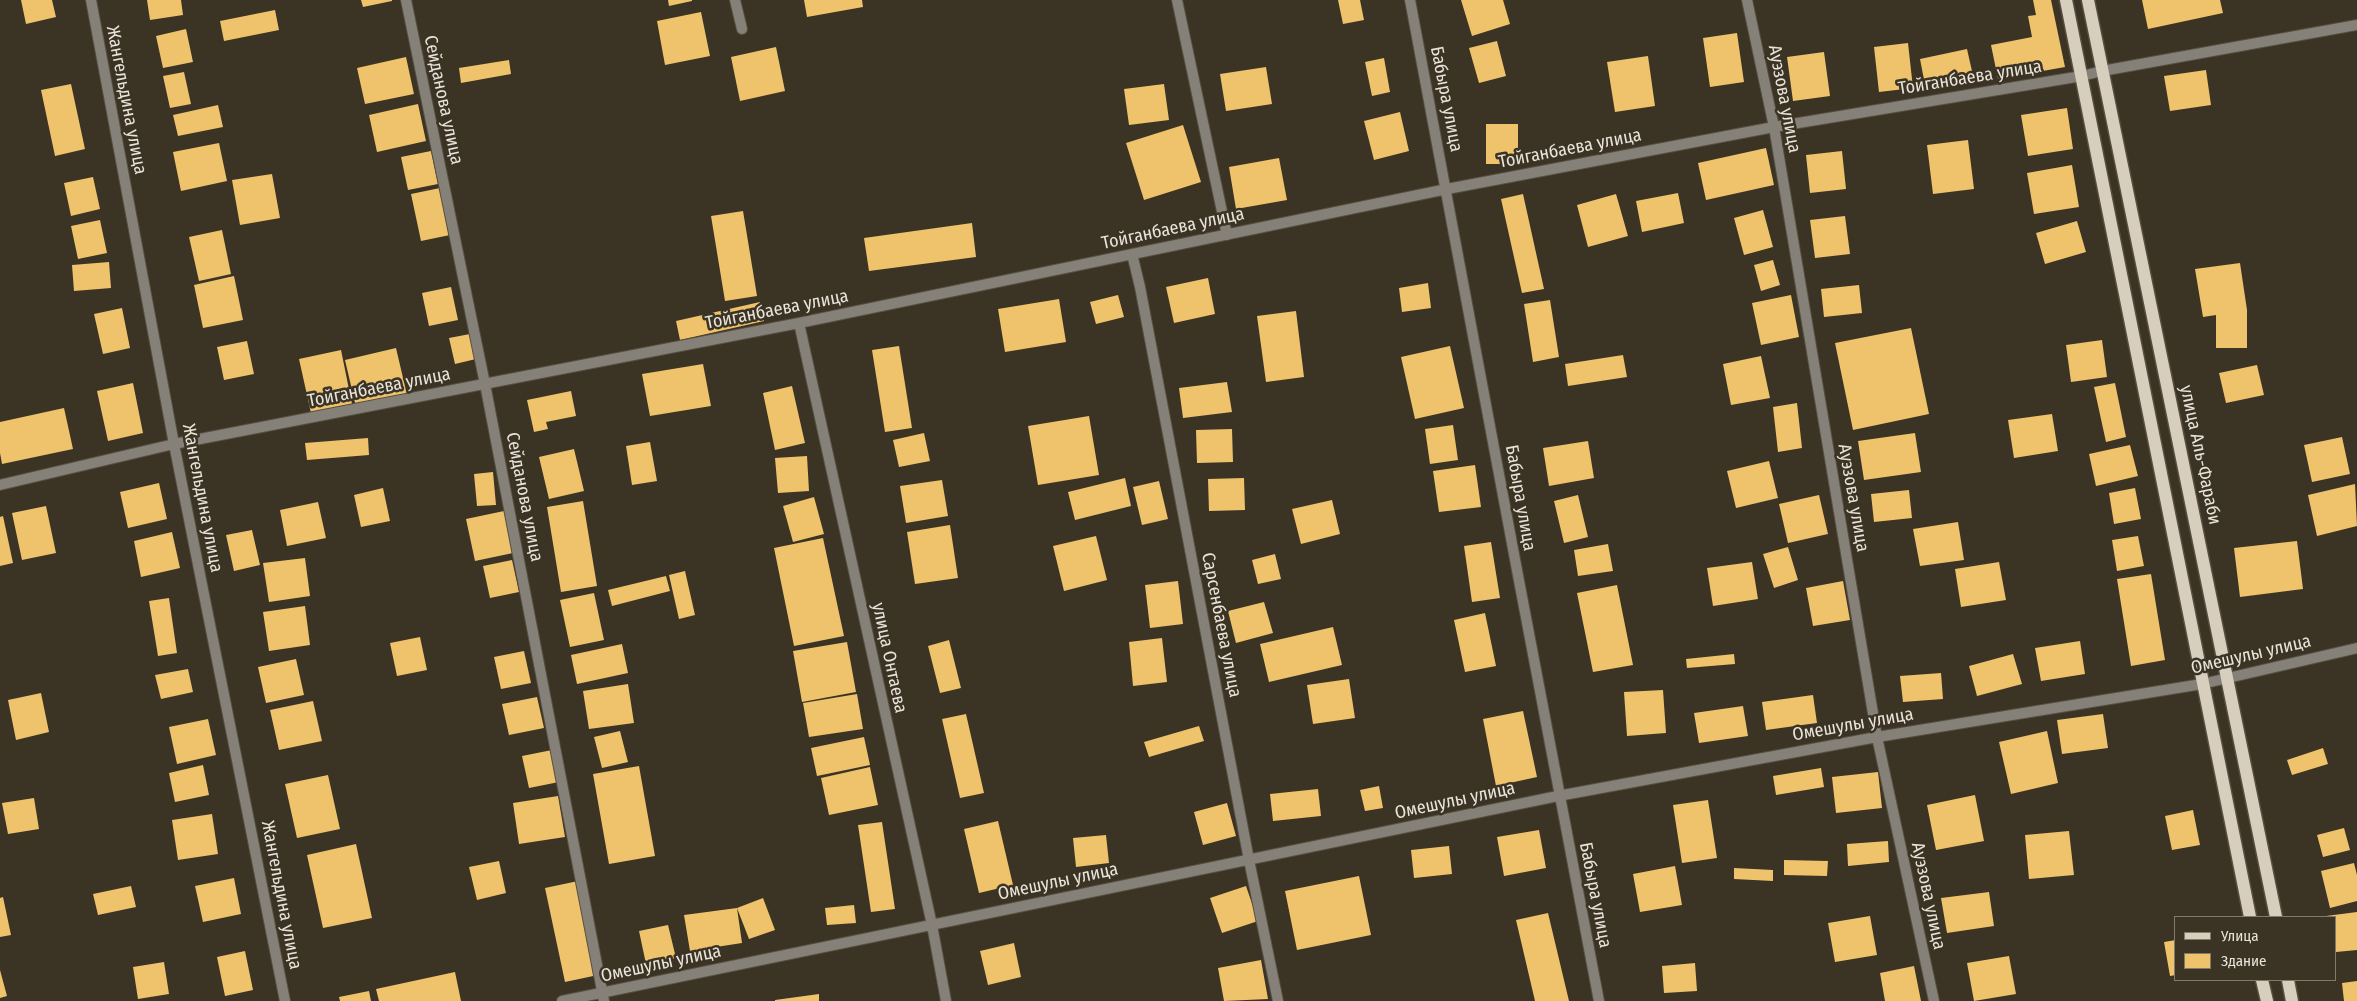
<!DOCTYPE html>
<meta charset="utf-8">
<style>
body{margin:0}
#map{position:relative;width:2357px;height:1001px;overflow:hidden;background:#3b3324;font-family:"Fira Sans Condensed",sans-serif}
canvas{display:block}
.legend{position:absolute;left:2174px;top:916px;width:162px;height:65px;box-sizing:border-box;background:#3b3324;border:1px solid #817a6d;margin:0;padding:6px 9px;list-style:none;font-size:15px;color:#e9e4da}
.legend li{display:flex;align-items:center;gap:10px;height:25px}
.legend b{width:25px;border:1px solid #817a6d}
</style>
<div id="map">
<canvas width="2357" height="1001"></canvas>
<ul class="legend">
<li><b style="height:6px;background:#d7cebe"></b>Улица</li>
<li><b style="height:14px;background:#efc36c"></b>Здание</li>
</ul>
</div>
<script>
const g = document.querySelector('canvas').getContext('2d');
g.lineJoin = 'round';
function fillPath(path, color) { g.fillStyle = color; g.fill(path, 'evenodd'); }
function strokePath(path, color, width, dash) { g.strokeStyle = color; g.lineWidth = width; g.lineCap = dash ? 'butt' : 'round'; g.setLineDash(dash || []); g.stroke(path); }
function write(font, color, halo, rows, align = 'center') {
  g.font = font + ' "Fira Sans Condensed",sans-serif'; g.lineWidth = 5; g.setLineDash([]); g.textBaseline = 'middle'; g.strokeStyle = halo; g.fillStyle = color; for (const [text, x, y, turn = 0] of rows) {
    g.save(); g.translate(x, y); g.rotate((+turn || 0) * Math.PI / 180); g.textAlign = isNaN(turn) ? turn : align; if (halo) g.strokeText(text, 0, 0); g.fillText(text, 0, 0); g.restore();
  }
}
const building = new Path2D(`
 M21 0H52L56 17 26 24Z
 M147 0H181L183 15 150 20Z
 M361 0H392V1L363 7Z
 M668 0H692V1L669 6Z
 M804 0H862L863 7 807 17Z
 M1338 0H1360L1364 20 1343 24Z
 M1461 0H1503L1510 24 1472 36Z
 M2033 0H2051L2065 67 1998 79 1991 45 2032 37 2028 16 2036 15Z
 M2142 0H2220L2223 13 2148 29Z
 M275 10 279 30 224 41 220 21Z
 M701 12 710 56 665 65 657 21Z
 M186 29 193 62 163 68 156 36Z
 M1737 33 1744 82 1710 87 1703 38Z
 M1497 41 1506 76 1479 83 1469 48Z
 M1908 43 1913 88 1879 92 1874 47Z
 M776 47 785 91 740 101 731 57Z
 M1967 49 1974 80 1926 90 1920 59Z
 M1824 52 1830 96 1793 101 1787 57Z
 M1648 56 1655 106 1615 112 1607 62Z
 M406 57 414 94 365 104 357 68Z
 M1384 58 1390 92 1372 96 1365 62Z
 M509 60 511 74 461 83 459 68Z
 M1266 67 1272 104 1226 111 1220 74Z
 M2206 70 2211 105 2170 111 2164 76Z
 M184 72 191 104 170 108 163 76Z
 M71 84 85 149 55 156 41 90Z
 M1164 84 1169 120 1129 125 1124 89Z
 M418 104 426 141 377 152 369 115Z
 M218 105 223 127 178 136 173 115Z
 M2067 108 2073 149 2028 156 2021 115Z
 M1400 112 1409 151 1374 160 1364 121Z
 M1486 124H1518V164H1486Z
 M1183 125 1201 182 1144 200 1126 143Z
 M1968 140 1974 189 1933 194 1927 145Z
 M219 143 227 181 181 191 173 152Z
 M1766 148 1774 185 1706 200 1698 163Z
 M431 151 438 184 408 190 401 157Z
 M1842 151 1846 189 1810 193 1806 155Z
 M1279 158 1287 200 1236 209 1229 167Z
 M2072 165 2079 207 2034 214 2027 173Z
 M272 174 280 218 240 225 232 180Z
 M93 177 100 209 71 216 64 183Z
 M440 188 450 235 421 241 411 194Z
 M1678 193 1684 223 1642 232 1636 201Z
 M1523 194 1544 289 1522 293 1501 199Z
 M1616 194 1628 236 1588 247 1577 205Z
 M1763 210 1773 247 1744 255 1734 218Z
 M743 211 757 296 725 301 711 216Z
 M1845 216 1850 254 1815 258 1810 220Z
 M100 220 107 253 78 259 71 226Z
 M2077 221 2086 252 2045 264 2036 233Z
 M972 223 976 257 869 271 864 238Z
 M222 230 231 274 199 281 189 237Z
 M1773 260 1780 285 1761 291 1754 265Z
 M109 262 111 288 74 291 72 265Z
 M2240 263 2247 310V348H2216V315L2203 317 2195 269Z
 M234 276 243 320 203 328 194 285Z
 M1208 278 1215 314 1174 323 1166 287Z
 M1428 283 1431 308 1402 312 1399 288Z
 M1859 285 1862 313 1824 317 1821 289Z
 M451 287 458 320 429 326 422 293Z
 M1118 295 1124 317 1096 324 1090 302Z
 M1791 295 1799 337 1761 345 1752 303Z
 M1059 299 1066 342 1005 352 998 309Z
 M1550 300 1559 357 1533 362 1524 304Z
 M760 302 764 321 680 340 676 321Z
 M122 308 130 348 103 354 94 314Z
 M1296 311 1304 377 1266 382 1257 316Z
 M1911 328 1929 414 1853 430 1835 343Z
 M470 334 476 359 455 364 449 338Z
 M2102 340 2107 377 2071 382 2066 345Z
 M247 341 254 374 224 380 217 347Z
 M899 346 912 428 885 432 872 350Z
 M1450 346 1464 408 1415 419 1401 357Z
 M396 348 407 395 356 407 345 360Z
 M341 350 352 404 311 413 299 359Z
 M1623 355 1627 377 1568 386 1565 364Z
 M1761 356 1770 398 1731 405 1723 364Z
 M703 364 711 406 650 416 642 374Z
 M2257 365 2264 395 2226 403 2219 373Z
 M1227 382 1232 412 1183 418 1179 388Z
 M133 383 143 433 108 441 97 391Z
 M2115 383 2126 437 2106 442 2094 387Z
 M792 386 805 443 775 450 763 393Z
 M571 391 576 416 546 422 548 429 534 432 527 400Z
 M1797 403 1802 448 1778 452 1773 407Z
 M64 408 73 449 2 464 0 453V422Z
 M2052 414 2058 451 2014 458 2008 420Z
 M1089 416 1099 475 1038 485 1028 426Z
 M1453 425 1458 460 1430 464 1425 429Z
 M1232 429 1233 462 1197 463 1196 430Z
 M924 433 930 461 899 467 893 440Z
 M1915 433 1921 472 1864 480 1858 441Z
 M2342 437 2350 474 2312 482 2304 445Z
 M368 438 369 455 307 460 305 443Z
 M1588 441 1594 478 1549 486 1543 448Z
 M650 442 657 481 632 485 626 446Z
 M2130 445 2138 476 2096 486 2089 454Z
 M574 449 584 491 549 499 539 457Z
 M807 456 809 491 778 493 775 458Z
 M1769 461 1778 498 1736 508 1727 471Z
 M1475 465 1481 507 1439 512 1433 471Z
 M493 472 496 505 477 506 474 474Z
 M1125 478 1131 506 1075 520 1068 492Z
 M1244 478 1245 510 1209 511 1208 479Z
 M942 480 948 516 906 523 900 486Z
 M1159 481 1168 519 1142 525 1133 487Z
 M159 483 167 519 128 528 120 492Z
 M2355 484 2357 526 2317 536 2308 495Z
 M383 488 390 521 361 527 354 495Z
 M2135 488 2141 519 2114 524 2109 493Z
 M1909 490 1912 518 1874 522 1871 494Z
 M1578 495 1588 537 1564 543 1554 501Z
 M1819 495 1828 534 1788 543 1779 504Z
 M814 497 824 534 793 542 783 506Z
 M1332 500 1340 534 1301 544 1292 509Z
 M583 501 597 586 561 592 547 507Z
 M318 502 326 538 287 546 280 510Z
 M46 506 56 553 22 560 12 513Z
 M504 511 513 553 475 561 466 519Z
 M3 516 13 563 0 566V517Z
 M1958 522 1964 560 1920 566 1913 529Z
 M950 525 958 578 915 584 907 532Z
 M252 530 260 565 234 571 226 535Z
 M172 532 180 568 141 577 134 541Z
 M1096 536 1107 580 1064 591 1053 546Z
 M2138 536 2144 566 2117 571 2112 540Z
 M823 538 844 636 794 646 774 548Z
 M2297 541 2303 589 2240 597 2234 548Z
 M1491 542 1500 598 1472 602 1464 546Z
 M1608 544 1613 571 1578 576 1574 550Z
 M1788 547 1798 580 1774 588 1763 554Z
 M1275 554 1281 579 1258 584 1252 560Z
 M305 558 310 596 269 602 263 563Z
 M512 560 519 592 490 598 483 566Z
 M1752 562 1758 599 1713 606 1707 568Z
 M1999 562 2006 600 1961 607 1955 569Z
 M685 571 695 615 679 619 669 575Z
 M2151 574 2165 660 2131 666 2117 579Z
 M666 576 670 591 612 606 608 590Z
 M1178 581 1183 624 1150 628 1145 585Z
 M1843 581 1850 620 1813 626 1806 588Z
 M1617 585 1633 665 1593 672 1577 593Z
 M594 593 604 640 570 647 560 600Z
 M169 598 177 653 158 656 149 601Z
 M1264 602 1273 633 1236 643 1228 611Z
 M305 606 310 645 269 651 263 612Z
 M1485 613 1496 666 1465 672 1454 620Z
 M1333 627 1342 665 1269 682 1260 644Z
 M420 637 427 670 397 676 390 643Z
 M1162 638 1167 682 1133 686 1129 642Z
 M949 640 961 688 940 693 928 646Z
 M2080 641 2085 674 2041 681 2035 648Z
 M847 642 856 692 802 702 793 651Z
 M622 644 628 673 577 684 571 655Z
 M524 651 531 683 501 689 494 657Z
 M1734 654 1735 664 1687 668 1686 659Z
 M2013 654 2022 684 1977 696 1969 666Z
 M296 659 304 695 266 703 258 667Z
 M188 669 193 692 161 699 155 675Z
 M1941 673 1943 699 1903 702 1900 676Z
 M1349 679 1355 718 1313 724 1307 685Z
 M628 684 634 723 589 729 583 691Z
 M1663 690 1666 733 1627 736 1624 692Z
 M41 693 49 732 16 740 8 700Z
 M857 694 863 729 809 737 803 703Z
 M1813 695 1817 723 1766 730 1762 702Z
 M537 697 544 728 509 735 502 704Z
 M313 701 322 741 279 750 270 710Z
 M1743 706 1748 736 1699 743 1694 713Z
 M1523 711 1537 777 1496 786 1483 719Z
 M966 714 984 793 960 798 942 719Z
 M2103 714 2108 748 2062 754 2057 720Z
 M208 719 216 755 177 764 169 727Z
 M1199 726 1204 741 1149 757 1144 742Z
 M620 731 628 762 602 768 594 737Z
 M2047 731 2058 783 2011 794 1999 742Z
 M864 737 870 765 817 776 811 748Z
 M2323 748 2328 764 2292 775 2287 760Z
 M552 750 559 782 529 788 522 756Z
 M203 765 209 795 175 802 169 773Z
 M639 766 655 856 609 864 593 774Z
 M870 767 878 805 829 815 821 778Z
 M1821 768 1824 787 1776 795 1773 776Z
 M1878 772 1882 808 1836 813 1832 777Z
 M328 775 340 829 297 838 285 784Z
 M1379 786 1383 808 1365 811 1360 790Z
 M1318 789 1321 816 1273 821 1270 794Z
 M1975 795 1984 841 1936 850 1927 805Z
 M558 796 565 837 519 844 513 803Z
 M34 798 39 829 8 834 2 803Z
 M1708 800 1717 858 1682 863 1673 805Z
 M1227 803 1236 836 1203 845 1194 812Z
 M2193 810 2200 845 2172 850 2165 816Z
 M212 814 218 854 178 860 172 820Z
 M998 821 1013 885 979 893 964 829Z
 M882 822 895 909 871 912 858 825Z
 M2344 828 2350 850 2323 857 2317 835Z
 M1539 830 1546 868 1504 876 1497 837Z
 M2069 831 2074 875 2029 879 2025 835Z
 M1106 835 1109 863 1076 867 1073 838Z
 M1888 841 1889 862 1848 866 1847 844Z
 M356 844 372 918 323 928 307 855Z
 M1449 846 1452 874 1414 878 1411 850Z
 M1784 860 1828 861 1827 876 1784 875Z
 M499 861 506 893 477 900 469 867Z
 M2354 863 2357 875V901L2330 908 2321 871Z
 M1675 866 1682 905 1640 912 1633 874Z
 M1734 868 1773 870V881L1734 879Z
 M1359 876 1371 935 1297 950 1285 891Z
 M234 878 241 914 203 922 195 886Z
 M578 881 598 975 565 982 545 888Z
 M131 886 136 907 98 915 93 894Z
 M1246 886 1258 921 1222 933 1210 898Z
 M1989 892 1994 926 1947 933 1941 898Z
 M3 897 11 935 0 937V898Z
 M763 898 775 930 749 939 737 908Z
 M854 905 856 923 827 925 825 908Z
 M737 908 742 943 690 951 684 915Z
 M2357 912V950L2336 952V917L2326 916Z
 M1548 913 1569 1001H1535L1516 920Z
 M1870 916 1877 955 1835 962 1828 923Z
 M668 925 676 958 646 964 639 931Z
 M2176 940V975L2170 976 2164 942Z
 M1014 943 1021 977 988 985 980 951Z
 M245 951 253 990 225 996 217 957Z
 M2009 956 2016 994 1974 1001 1967 963Z
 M1261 960 1268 999 1224 1001 1218 968Z
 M164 962 169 994 138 999 133 967Z
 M1695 963 1697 991 1664 993 1662 966Z
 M1914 966 1921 1001H1885L1880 973Z
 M0 970 7 996 0 998Z
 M455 972 461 1001H379L376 989Z
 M2357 981V1001H2344L2342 983Z
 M369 991 371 1001H340L339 997Z
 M819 994V1001H775V1000Z`);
const street = new Path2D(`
 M91 0 174 444 285 1001
 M406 0 485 384 604 1001
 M735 0 742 29
 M1177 0 1227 235
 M1410 0C1475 333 1533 668 1599 1001
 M1747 0 1774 127 1877 737 1934 1001
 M1132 254 1140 287 1249 860 1278 1001
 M799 323 932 925 946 1001
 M0 485 174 444 799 323 1447 189 1774 127 2082 76 2102 71 2357 25
 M562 1001 1558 796 1877 737 2202 684 2357 648`);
const primary = new Path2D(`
 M2066 0 2250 917
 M2088 0 2276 917
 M2262 980 2267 1001
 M2288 980 2292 1001`);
const streetNames = [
 ["Тойганбаева улица",1970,78,-9],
 ["Бабыра улица",1446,99,79],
 ["Ауэзова улица",1784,99,79],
 ["Жангельдина улица",126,100,79],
 ["Сейданова улица",443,100,78],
 ["Тойганбаева улица",1570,149,-11],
 ["Тойганбаева улица",1173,229,-12],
 ["Тойганбаева улица",777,310,-11],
 ["Тойганбаева улица",379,388,-11],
 ["улица Аль-Фараби",2200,455,78],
 ["Сейданова улица",524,497,79],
 ["Жангельдина улица",202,498,79],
 ["Бабыра улица",1520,498,80],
 ["Ауэзова улица",1853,498,80],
 ["Сарсенбаева улица",1221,625,79],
 ["Омешулы улица",2251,655,-13],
 ["улица Онтаева",889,658,78],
 ["Омешулы улица",1853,725,-10],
 ["Омешулы улица",1455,801,-12],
 ["Омешулы улица",1058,882,-12],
 ["Жангельдина улица",281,895,79],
 ["Бабыра улица",1595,895,79],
 ["Ауэзова улица",1928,896,78],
 ["Омешулы улица",661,964,-12]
];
fillPath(building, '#efc36c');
strokePath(street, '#574f41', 12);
strokePath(primary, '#574f41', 15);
strokePath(street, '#858179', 10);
strokePath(primary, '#d7cebe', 12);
write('18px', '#e9e4da', '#3b3324', streetNames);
</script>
